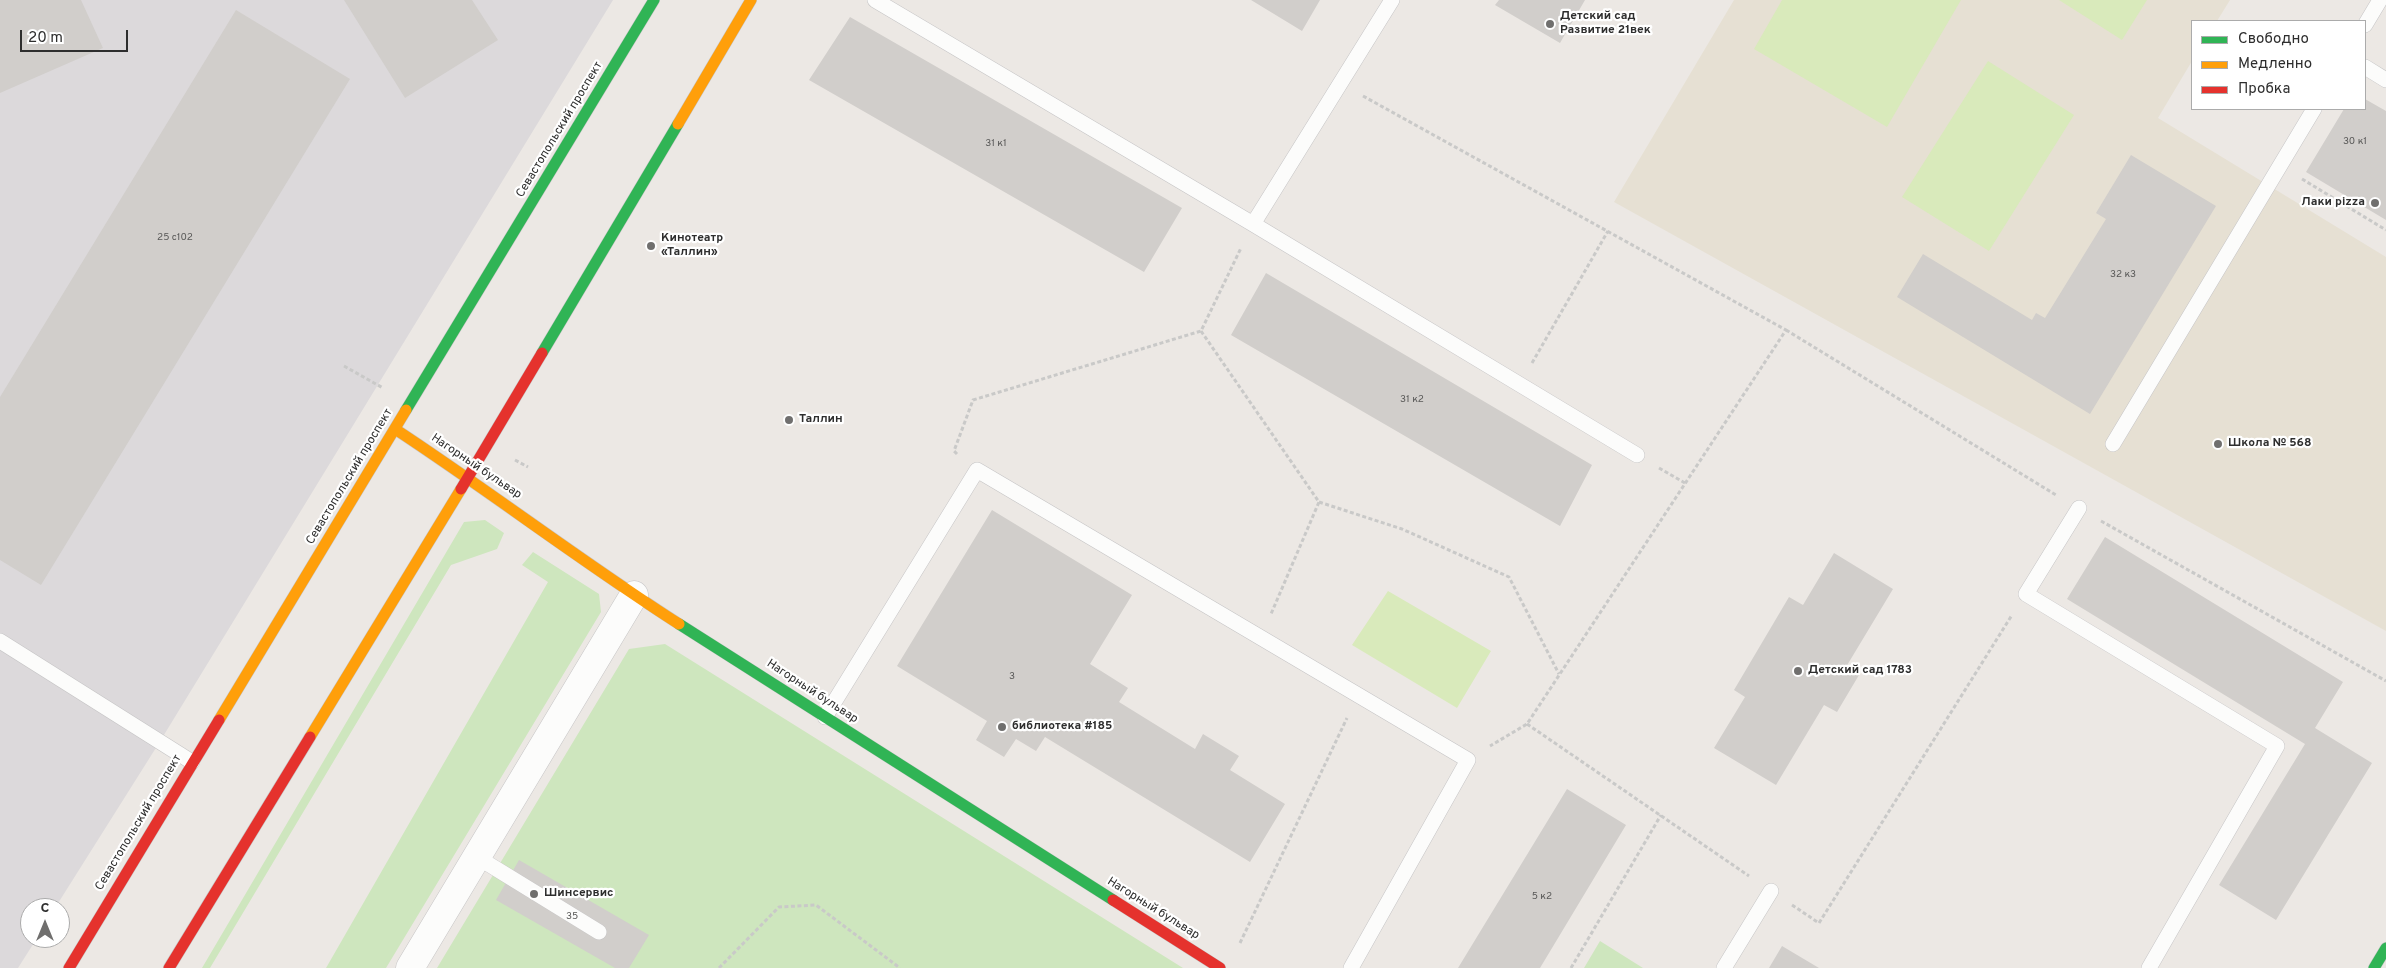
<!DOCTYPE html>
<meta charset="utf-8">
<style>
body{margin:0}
#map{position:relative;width:2386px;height:968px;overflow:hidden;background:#ece8e4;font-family:Overpass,sans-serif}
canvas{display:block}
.legend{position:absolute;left:2191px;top:20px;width:175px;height:90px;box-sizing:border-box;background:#fff;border:1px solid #ababab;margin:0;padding:6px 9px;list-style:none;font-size:15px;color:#2e2e2e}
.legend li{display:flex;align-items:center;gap:10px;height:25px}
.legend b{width:25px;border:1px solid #ababab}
.north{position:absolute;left:20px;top:898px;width:50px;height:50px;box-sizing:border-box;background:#fff;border:1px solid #ababab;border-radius:50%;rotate:0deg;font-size:14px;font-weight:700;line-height:20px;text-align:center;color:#2e2e2e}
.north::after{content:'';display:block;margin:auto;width:18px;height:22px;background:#706f6e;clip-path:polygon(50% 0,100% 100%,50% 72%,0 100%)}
.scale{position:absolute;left:20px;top:30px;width:108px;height:22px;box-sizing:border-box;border:2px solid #2e2e2e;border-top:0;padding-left:6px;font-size:15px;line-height:18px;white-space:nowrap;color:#2e2e2e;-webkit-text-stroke:4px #fff;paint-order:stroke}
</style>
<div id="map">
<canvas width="2386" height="968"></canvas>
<ul class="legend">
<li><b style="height:6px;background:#30b455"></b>Свободно</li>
<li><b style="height:6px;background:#ff9f0a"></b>Медленно</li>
<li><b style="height:6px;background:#e5322d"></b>Пробка</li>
</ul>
<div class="north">С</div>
<div class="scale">20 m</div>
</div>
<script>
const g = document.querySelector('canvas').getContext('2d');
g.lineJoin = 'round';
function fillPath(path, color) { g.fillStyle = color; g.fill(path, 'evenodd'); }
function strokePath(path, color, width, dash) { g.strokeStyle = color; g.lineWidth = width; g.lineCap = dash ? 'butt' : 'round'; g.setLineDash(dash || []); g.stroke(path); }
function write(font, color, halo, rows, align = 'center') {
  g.font = font + ' Overpass,sans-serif'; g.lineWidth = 4.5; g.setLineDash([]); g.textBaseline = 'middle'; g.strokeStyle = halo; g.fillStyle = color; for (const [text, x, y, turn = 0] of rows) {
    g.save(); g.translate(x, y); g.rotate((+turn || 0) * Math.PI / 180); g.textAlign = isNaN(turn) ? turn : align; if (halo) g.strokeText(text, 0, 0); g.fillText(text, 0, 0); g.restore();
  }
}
const industrial = new Path2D(`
 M0 0H613L159 743 55 908H30V938H37L18 968H0Z`);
const education = new Path2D(`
 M1734 0H2230L2217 21H2192V61L2158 118 2386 257V631L1614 202Z`);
const green = new Path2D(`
 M485 520 504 533 497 549 451 565 210 968H202L464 522Z
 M533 552 599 594 601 612 386 968H326L548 582 522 565Z
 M665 644 1183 968H437L629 649Z
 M1600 941 1643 968H1584Z`);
const pitch = new Path2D(`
 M1782 0H1961L1887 127 1754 49Z
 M2059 0H2147L2122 40Z
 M1988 61 2074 115 1989 251 1902 197Z
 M1388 591 1491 651 1457 708 1352 645Z`);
const building = new Path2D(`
 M0 0H81L103 48 0 93Z
 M344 0H472L498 40 405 98Z
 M1251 0H1320L1302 31Z
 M1499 0H1585L1560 43 1495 5Z
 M236 10 350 79 41 585 0 560V397Z
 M850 17 1182 208 1144 272 809 80Z
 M2365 99 2386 111V220L2306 172 2344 109H2365Z
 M2131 155 2216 206 2090 414 1897 297 1923 254 2032 320 2036 313 2045 318 2106 219 2096 213Z
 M1266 273 1592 465 1560 526 1231 335Z
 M992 510 1132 595 1090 664 1128 688 1119 702 1195 749 1203 734 1239 756 1230 770 1285 804 1250 862 1045 737 1036 751 1016 739 1004 757 976 740 987 721 897 666Z
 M2105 537 2343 682 2315 728 2372 763 2276 920 2219 885 2305 744 2067 599Z
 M1834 553 1893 589 1846 667 1859 675 1837 712 1824 705 1776 785 1714 748 1745 697 1734 690 1789 597 1803 605Z
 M1567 789 1626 825 1540 968H1458Z
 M519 860 649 935 629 968H615L496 900Z
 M1782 946 1819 968H1769Z`);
const path = new Path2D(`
 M1363 96 1786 330 1527 724 1490 746
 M2302 179 2386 230
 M1786 330 2056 495
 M1201 331 1319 502 1271 614
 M1532 363 1608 231
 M344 366 383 388
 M957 454 954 451 973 400 1201 331 1241 248
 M515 460 528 467
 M1659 468 1685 483
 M1319 502 1402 529 1509 577 1559 674
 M2101 521 2386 681
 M1527 724 1749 876
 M1792 905 1819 923 2012 615
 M1240 943 1347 718
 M719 968 779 907 816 905 900 968
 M1571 968 1661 815`);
const lane = new Path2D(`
 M875 0 1253 224 1637 455
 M2365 25 2380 0
 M2365 67 2386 80
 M1253 224 1392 0
 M2113 444 2314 109
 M2079 508 2026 594 2277 746 2149 968
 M0 641 192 762
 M825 717 977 470 1468 760 1351 968
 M477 857 599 932
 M1724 968 1771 891`);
const street = new Path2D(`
 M410 968 634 595`);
const fast = new Path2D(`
 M542 353 678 124
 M406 410 654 0
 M679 624 1113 900
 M2374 968 2386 948`);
const slow = new Path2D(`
 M678 124 751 0
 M395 429C491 492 582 562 679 624
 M219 720 406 410
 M310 737 461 489`);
const jam = new Path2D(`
 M461 489 542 353
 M1113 900 1220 968
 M69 968 219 720
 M169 968 310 737`);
const markers = [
 [1550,24,5,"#706f6e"],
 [2375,203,5,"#706f6e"],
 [651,246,5,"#706f6e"],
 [789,420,5,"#706f6e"],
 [2218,444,5,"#706f6e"],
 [1798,671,5,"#706f6e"],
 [1002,727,5,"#706f6e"],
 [534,894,5,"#706f6e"]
];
const numberNames = [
 ["30 к1",2355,142],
 ["31 к1",996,144],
 ["25 с102",175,238],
 ["32 к3",2123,275],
 ["31 к2",1412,400],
 ["3",1012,677],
 ["5 к2",1542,897],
 ["35",572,917]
];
const poiNames = [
 ["Детский сад",1560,17],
 ["Развитие 21век",1560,31],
 ["Лаки pizza",2365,203,"right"],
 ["Кинотеатр",661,239],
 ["«Таллин»",661,253],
 ["Таллин",799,420],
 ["Школа № 568",2228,444],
 ["Детский сад 1783",1808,671],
 ["библиотека #185",1012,727],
 ["Шинсервис",544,894]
];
const streetNames = [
 ["Севастопольский проспект",560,130,-59],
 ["Нагорный бульвар",476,467,34],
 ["Севастопольский проспект",350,477,-59],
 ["Нагорный бульвар",812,692,33],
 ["Севастопольский проспект",139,823,-59],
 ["Нагорный бульвар",1153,909,32]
];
fillPath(industrial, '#dcd9db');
fillPath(education, '#e6e0d3');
fillPath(green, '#cee6be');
fillPath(pitch, '#d9eabb');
fillPath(building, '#d1cecb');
strokePath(lane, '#c5c4c5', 16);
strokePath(street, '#c5c4c5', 29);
strokePath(fast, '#c5c4c5', 12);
strokePath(slow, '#c5c4c5', 12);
strokePath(jam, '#c5c4c5', 12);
strokePath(path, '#c9c9c8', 3, [4, 2.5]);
strokePath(lane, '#fcfcfb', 15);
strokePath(street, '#fcfcfb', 28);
strokePath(fast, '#30b455', 11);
strokePath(slow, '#ff9f0a', 11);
strokePath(jam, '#e5322d', 11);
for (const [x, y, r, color] of markers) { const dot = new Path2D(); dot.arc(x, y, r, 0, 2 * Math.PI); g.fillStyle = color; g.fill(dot); strokePath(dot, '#fff', 2); }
write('10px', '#585857', null, numberNames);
write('bold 12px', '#2e2e2e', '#fff', poiNames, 'left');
write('12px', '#2e2e2e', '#fff', streetNames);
</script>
